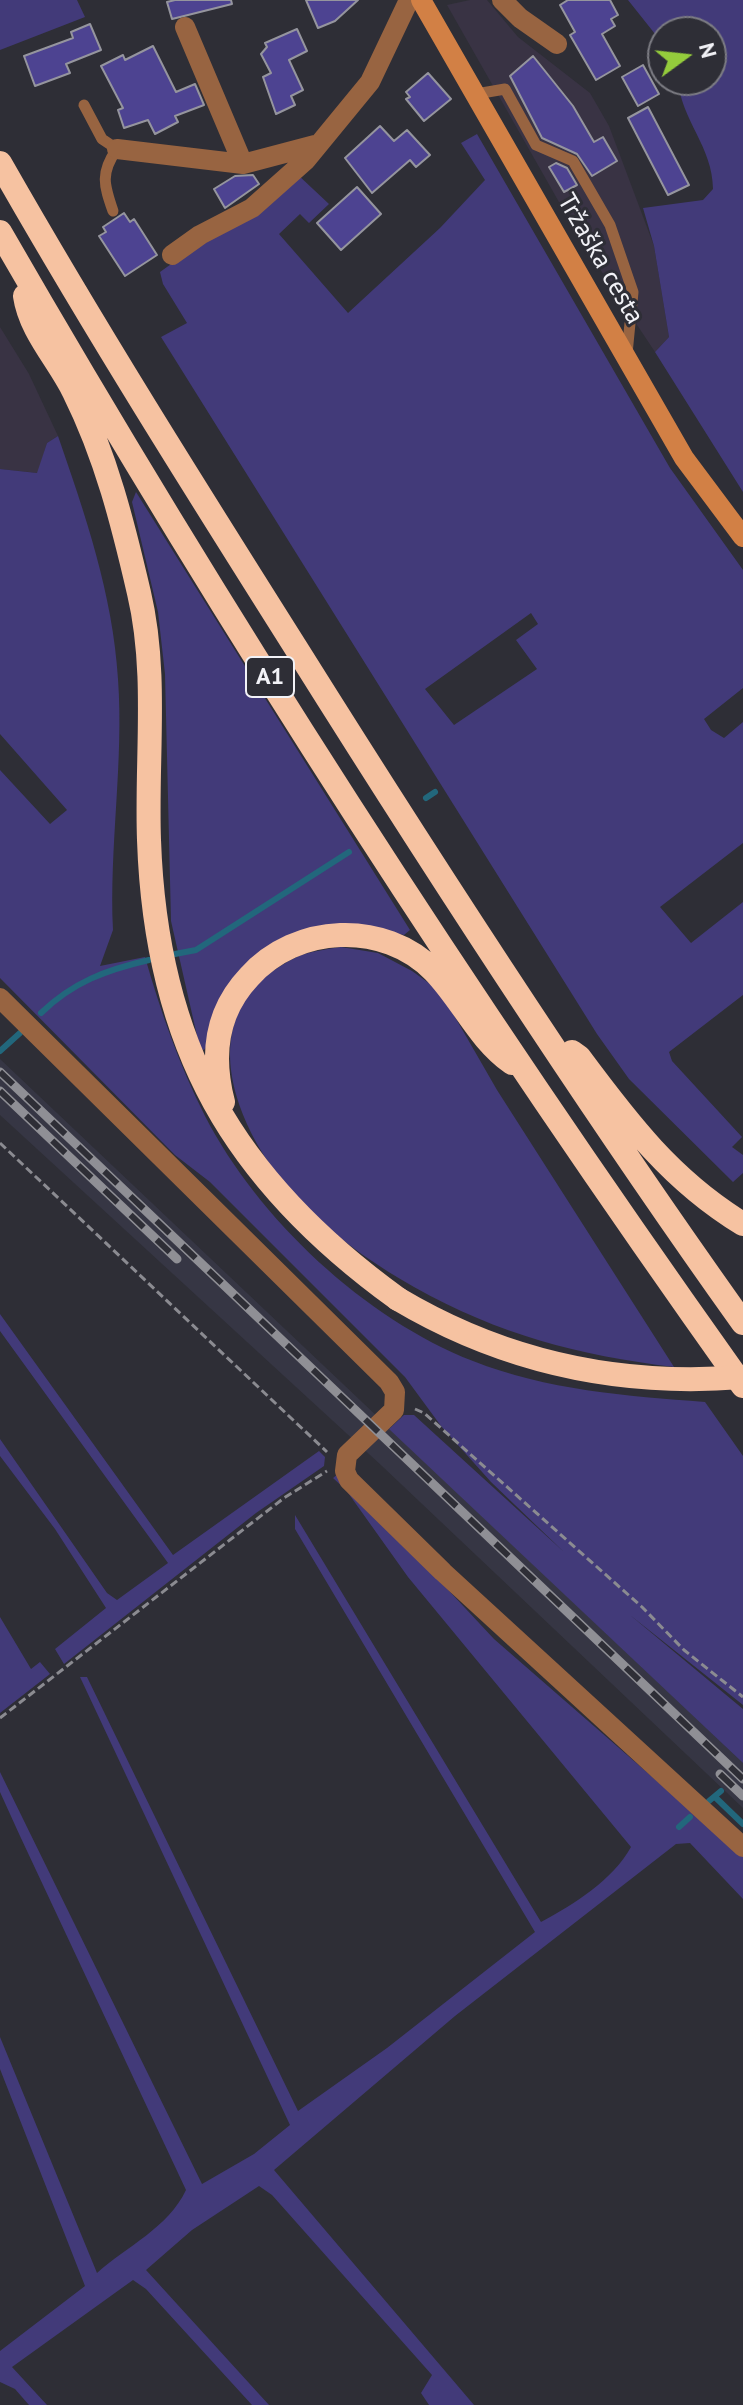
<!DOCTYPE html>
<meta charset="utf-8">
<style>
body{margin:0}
#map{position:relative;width:743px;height:2405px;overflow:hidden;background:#2e2e36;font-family:"PT Sans",sans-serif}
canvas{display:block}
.north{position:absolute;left:647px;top:16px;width:80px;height:80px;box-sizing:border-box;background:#2e2e36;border:2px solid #7c7c83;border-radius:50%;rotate:75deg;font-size:22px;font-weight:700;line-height:32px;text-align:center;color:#f2f2f7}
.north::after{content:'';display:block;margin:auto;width:28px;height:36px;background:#94cc3c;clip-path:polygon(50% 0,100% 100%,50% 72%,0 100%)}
</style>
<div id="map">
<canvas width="743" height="2405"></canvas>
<div class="north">N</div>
</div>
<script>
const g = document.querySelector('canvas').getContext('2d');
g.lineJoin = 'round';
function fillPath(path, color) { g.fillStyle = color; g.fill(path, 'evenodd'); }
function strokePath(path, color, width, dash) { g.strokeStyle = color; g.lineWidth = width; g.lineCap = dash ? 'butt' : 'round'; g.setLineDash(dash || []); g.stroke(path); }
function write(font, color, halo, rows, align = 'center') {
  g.font = font + ' "PT Sans",sans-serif'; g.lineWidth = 6; g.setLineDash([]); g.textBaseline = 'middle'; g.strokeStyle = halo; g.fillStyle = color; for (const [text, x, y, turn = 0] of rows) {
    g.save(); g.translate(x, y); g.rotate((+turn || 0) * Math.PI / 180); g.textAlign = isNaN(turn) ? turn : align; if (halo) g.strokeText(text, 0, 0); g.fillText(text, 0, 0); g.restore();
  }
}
const commercial = new Path2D(`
 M470 0H487L518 37 590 93 609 126 654 246 669 337 655 352 580 239 447 5Z
 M0 327 29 374 58 436 47 443 38 473 0 469Z`);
const built = new Path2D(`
 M0 1059 743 1763V1808L382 1466 0 1115Z`);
const green = new Path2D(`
 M0 0H77L85 17 0 50Z
 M628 0H743V492L655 352 669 337 654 246 643 208 703 200 713 189C713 147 681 120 678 80H711V32H663V44Z
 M477 134 670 468 743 570V688L704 719 711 730 724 738 743 722V843L660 907 691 943 743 902V995L669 1052 672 1061 742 1137 732 1147 743 1155V1173L733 1182 629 1079 597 1034 161 337 187 323 163 284 160 272 297 174 329 204 309 223 300 214 279 234 348 313 440 228 485 180 461 143ZM531 613 538 624 516 640 537 669 454 725 425 689Z
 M58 436C85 514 113 595 118 679 124 762 109 847 113 930L100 966 145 957C160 1010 180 1067 205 1116 258 1219 365 1319 473 1361 546 1390 627 1396 705 1402L743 1456V1705L630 1615 743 1709V1763L389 1429 404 1415H414L564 1552 491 1482 441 1426 405 1377 210 1182 175 1155 0 978V770L50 824 67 810 0 734V469L37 473 47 443Z
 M136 492 410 930 404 935 381 930 295 935 204 1050 200 1049 171 921 165 674 158 612 132 502Z
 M341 947 378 953 412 971 440 991 497 1090 674 1367C577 1355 500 1335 414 1287 380 1268 344 1243 315 1217 241 1148 176 1012 299 956 312 951 328 949 341 947Z
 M0 1314 173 1555 319 1451 325 1457 324 1466 256 1513 64 1664 55 1649 106 1608 55 1529 0 1456V1439L107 1593 117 1600 168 1563 0 1331Z
 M339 1473 494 1639 743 1856V1899L690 1843 676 1844 455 2016 274 2170 474 2405H429L421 2393 432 2375 272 2195 259 2186 192 2230 146 2270 269 2405H252L146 2289 133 2280 12 2367 47 2405H29L15 2389 0 2382V2351L85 2286 0 2069V2037L97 2273C127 2246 168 2228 186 2190L20 1836 0 1792V1772L202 2184 254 2154 290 2125 80 1677H87L298 2111 387 2048 535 1932 295 1529V1515L541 1922C573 1905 613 1880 631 1847L408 1577 346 1490 333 1478Z
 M0 1617 31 1669 40 1662 50 1674 0 1713Z`);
const stream = new Path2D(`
 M426 798 435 792
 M175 954 196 950 349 852
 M41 1013C73 982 106 970 149 960
 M0 1051 20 1033
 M715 1797 743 1824
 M709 1801 721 1791
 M679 1827 690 1817`);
const building = new Path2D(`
 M175 0H231L232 4 172 19 167 2Z
 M306 0H358L335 21 318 28Z
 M568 0H610L618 15 611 19 615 26 602 34 620 66 596 80 570 35 575 32 560 5Z
 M90 24 101 50 66 64 70 73 35 86 24 56 73 38 71 32Z
 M297 29 307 51 289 60 303 90 291 96 295 105 276 114 263 77 271 73 261 54 267 47 265 43Z
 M153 46 176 92 195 84 204 105 175 116 178 122 155 134 148 120 124 128 118 110 123 108 101 66 123 55 125 60Z
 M533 56 573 106 594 142 603 137 617 161 592 176 577 154 542 138 510 76Z
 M643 65 659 94 638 106 622 77Z
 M428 73 451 99 424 121 406 99 410 97 406 92Z
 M648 107 689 185 668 195 628 118Z
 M380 126 394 141 407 130 430 155 416 167 410 160 372 193 345 158Z
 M556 163 567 168 577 185 564 192 549 167Z
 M253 175 259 184 225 208 214 189 235 176Z
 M357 187 381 214 341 250 317 223Z
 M124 213 130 222 134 219 157 255 125 276 99 236 106 232 103 227Z`);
const path = new Path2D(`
 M0 1143 327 1452
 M415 1409 424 1413 642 1607 684 1650 743 1697
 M0 1718 284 1498 327 1471`);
const lane = new Path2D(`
 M476 94 505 89 536 145 573 161 610 225 633 292 627 354
 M84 105 102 139 117 149C100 173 104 185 113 211`);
const street = new Path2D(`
 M502 0 520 18 557 44
 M185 27 243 164
 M117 149 243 164 315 145
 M172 255 200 235 252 208 306 160 370 82 409 0
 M0 998 389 1382 395 1392 394 1410 347 1455 345 1471 349 1480 443 1572 743 1847`);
const secondary = new Path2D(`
 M421 0 684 458 743 537`);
const highway = new Path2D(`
 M0 163C94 328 195 488 296 648 439 876 586 1103 743 1323
 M0 232C228 628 478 1014 743 1386
 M25 296C30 331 59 361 74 392 106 456 123 524 139 593 158 673 146 759 149 840 156 1046 233 1180 398 1299
 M572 1052 579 1057C628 1123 672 1181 743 1224
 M223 1102C211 1056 216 1012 249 977 296 924 384 920 434 971 463 1001 478 1039 512 1063`);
const rail = new Path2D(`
 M0 1072 743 1779
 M0 1091 177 1259
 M720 1774 743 1796`);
const highwayBridge = new Path2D(`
 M398 1299C504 1362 620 1387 743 1377`);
const shields = [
 [270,677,48]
];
const shieldNames = [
 ["A1",270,677]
];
const streetNames = [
 ["Tržaška cesta",600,259,60]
];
fillPath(commercial, '#393344');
fillPath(built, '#363644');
fillPath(green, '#423a79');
strokePath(stream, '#22677c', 6);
fillPath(building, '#4d4391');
strokePath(building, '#95959e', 2);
strokePath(path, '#8b8b91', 3, [8, 4]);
strokePath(lane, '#986441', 11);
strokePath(street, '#986441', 20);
strokePath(secondary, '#d28045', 20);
strokePath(highway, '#f6c2a1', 24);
strokePath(rail, '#8f8f95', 9);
strokePath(rail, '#2e2e36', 6, [18]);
strokePath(highwayBridge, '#f6c2a1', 24);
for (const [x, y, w] of shields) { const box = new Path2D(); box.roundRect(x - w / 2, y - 20, w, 40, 6); g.fillStyle = '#2e2e36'; g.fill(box); strokePath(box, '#f2f2f7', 2); }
write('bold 24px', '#f2f2f7', null, shieldNames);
write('26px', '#f2f2f7', '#2e2e36', streetNames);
</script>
